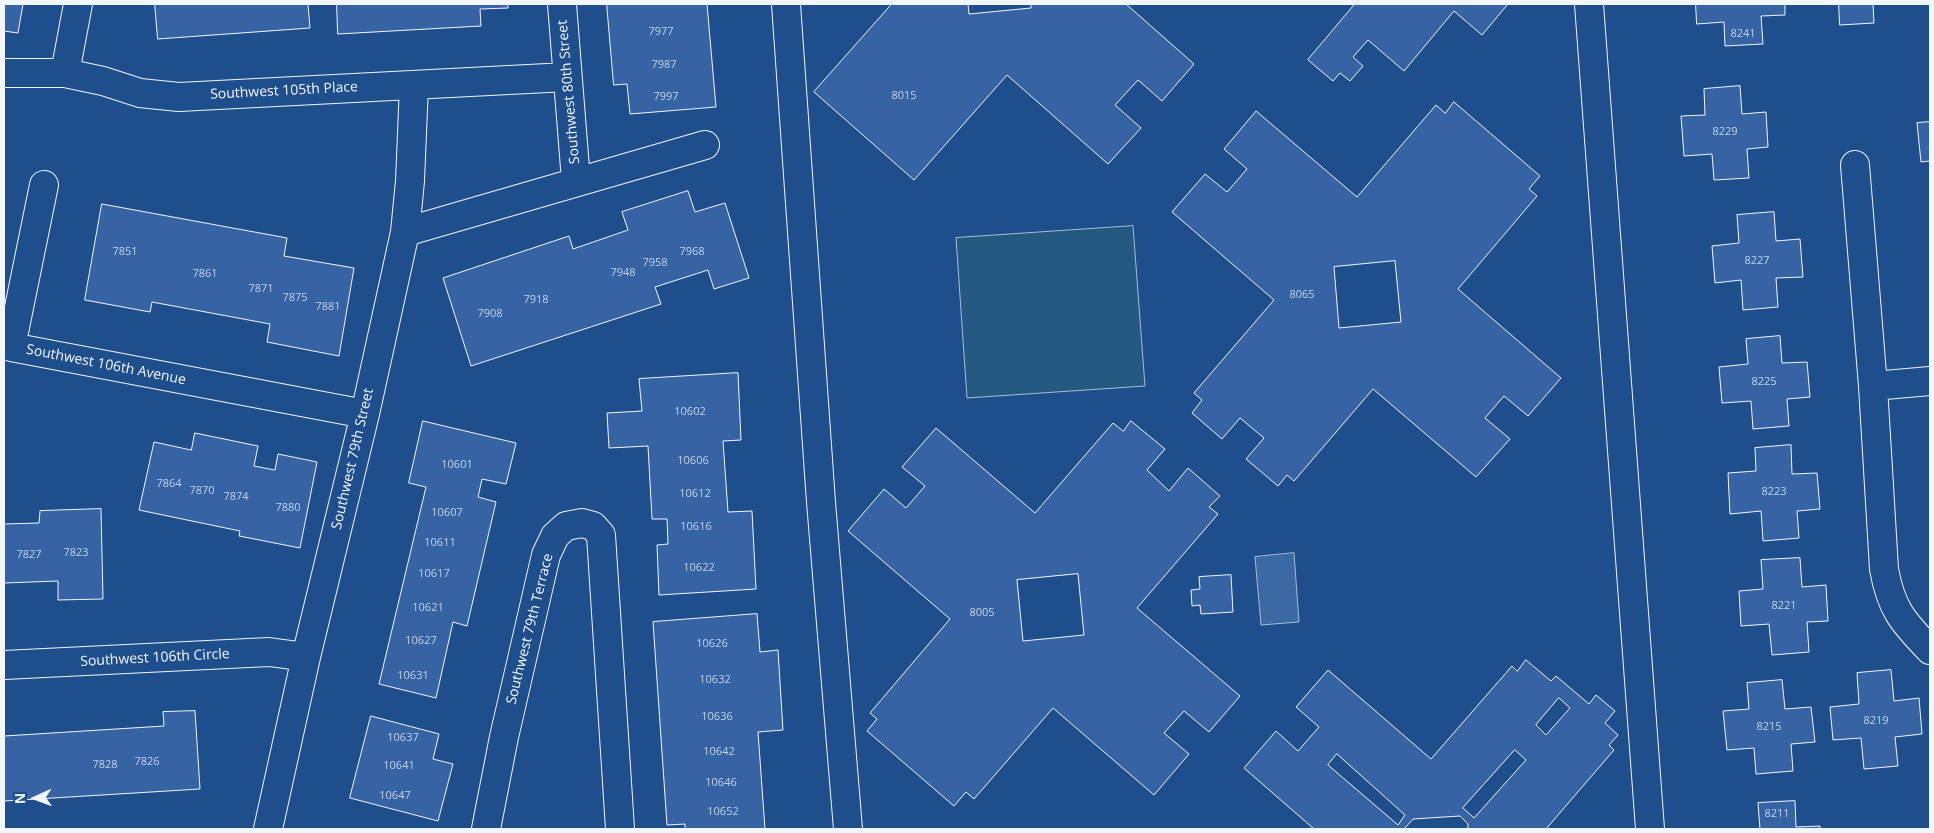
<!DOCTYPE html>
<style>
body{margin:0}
#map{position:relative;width:1934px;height:833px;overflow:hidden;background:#1f4e8c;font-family:"Open Sans",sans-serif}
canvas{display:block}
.frame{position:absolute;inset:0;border:5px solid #f2f6ff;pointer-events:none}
.north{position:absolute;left:10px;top:773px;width:50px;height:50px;-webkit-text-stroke:4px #1f4e8c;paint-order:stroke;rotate:268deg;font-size:14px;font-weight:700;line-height:20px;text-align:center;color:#f2f6ff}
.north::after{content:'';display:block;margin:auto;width:18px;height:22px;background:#f2f6ff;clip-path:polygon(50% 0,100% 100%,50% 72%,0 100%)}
</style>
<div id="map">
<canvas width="1934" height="833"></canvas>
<div class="frame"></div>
<div class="north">N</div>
</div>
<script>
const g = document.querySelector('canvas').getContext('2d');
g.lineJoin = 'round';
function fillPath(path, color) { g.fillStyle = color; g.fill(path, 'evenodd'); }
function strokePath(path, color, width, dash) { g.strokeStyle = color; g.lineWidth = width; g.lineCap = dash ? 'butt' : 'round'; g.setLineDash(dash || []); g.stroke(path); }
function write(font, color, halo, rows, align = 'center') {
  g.font = font + ' "Open Sans",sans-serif'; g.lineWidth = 4; g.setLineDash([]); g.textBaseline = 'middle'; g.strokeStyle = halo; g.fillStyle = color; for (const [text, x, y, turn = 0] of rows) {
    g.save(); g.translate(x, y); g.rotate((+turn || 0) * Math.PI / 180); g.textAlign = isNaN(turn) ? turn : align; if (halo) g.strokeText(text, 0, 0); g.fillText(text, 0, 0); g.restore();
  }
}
const green = new Path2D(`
 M1133 226 1145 386 967 398 956 238Z`);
const water = new Path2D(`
 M1294 553 1299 622 1261 625 1255 557Z`);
const building = new Path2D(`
 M4 4H23L18 33 4 31Z
 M155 4H308L310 28 158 39Z
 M337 4H508V8L480 9 481 26 338 34Z
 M607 4H707L716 107 630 114 627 84 614 85Z
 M892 4H968L969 14 1031 8V4H1126L1194 64 1162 101 1138 80 1115 105 1141 128 1108 164 1007 75 914 180 814 92Z
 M1355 4H1508L1482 35 1454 11 1404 71 1368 40 1353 57 1363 66 1350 81 1340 73 1333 81 1308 60Z
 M1696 4H1785V15L1761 16 1763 44 1725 46 1724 22 1697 24Z
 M1839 4H1873L1874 23 1840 25Z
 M1740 86 1742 114 1766 112 1768 147 1747 149 1749 178 1714 180 1712 154 1684 156 1681 116 1705 115 1704 89Z
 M1454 102 1540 176 1529 189 1537 196 1458 289 1561 378 1528 416 1504 396 1485 418 1510 439 1476 477 1373 389 1294 481 1287 475 1278 486 1246 459 1264 438 1240 418 1222 439 1192 413 1202 400 1194 393 1274 300 1172 212 1205 174 1227 192 1247 169 1224 149 1256 111 1357 197 1436 105 1445 113ZM1395 261 1401 322 1339 328 1334 267Z
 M1930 122V161L1921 162 1917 123Z
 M688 191 695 212 725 203 749 278 714 289 708 270 655 287 661 304 471 366 443 278 569 236 573 249 628 230 622 212Z
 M102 204 287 238 284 256 354 268 339 356 267 342 270 324 152 302 150 312 85 300Z
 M1774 212 1776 241 1800 239 1803 277 1776 278 1778 307 1743 310 1741 280 1715 283 1712 246 1739 243 1737 215Z
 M1780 336 1782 363 1807 362 1810 397 1787 399 1789 426 1753 429 1751 401 1722 403 1719 367 1748 364 1746 339Z
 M738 373 741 440 723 441 728 512 752 511 756 589 659 595 657 545 668 544 667 519H652L648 446 609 448 607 413 642 411 639 379Z
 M423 421 516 443 506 484 482 479 478 497 496 502 467 626 453 622 436 698 379 684 426 487 409 483Z
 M1131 421 1165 449 1147 470 1169 491 1188 468 1220 496 1209 507 1218 514 1137 608 1240 696 1209 732 1184 711 1164 733 1189 754 1154 795 1053 708 974 799 966 792 954 806 867 731 877 719 870 713 950 619 848 531 884 489 906 508 925 486 902 467 936 428 1035 513 1113 423 1123 431ZM1078 574 1084 635 1023 641 1017 580Z
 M195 433 258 446 254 466 275 470 278 454 317 462 300 548 239 536 240 531 139 510 154 442 191 450Z
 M1791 445 1792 474 1817 473 1820 509 1797 511 1799 538 1763 541 1761 511 1730 514 1728 473 1756 471 1755 448Z
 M101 509 103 599 58 600V581L4 583V524L39 523 40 511Z
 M1800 558 1802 587 1826 585 1828 621 1807 622 1809 652 1772 655 1769 624 1741 626 1739 591 1763 589 1761 560Z
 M1231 575 1233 612 1201 614 1200 605 1192 606 1191 590 1200 589 1199 577Z
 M757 614 760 652 778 650 783 730 758 732 765 829H685V824L667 825 653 622Z
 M1526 660 1551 681 1556 676 1589 704 1596 695 1615 711 1605 723 1618 735 1609 745 1614 750 1546 829H1468V824L1460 816 1413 819 1404 829H1314L1244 768 1276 731 1298 751 1319 727 1296 707 1328 670 1431 759 1512 666 1517 671ZM1559 698 1570 708 1546 735 1536 725ZM1515 750 1526 760 1474 818 1463 808ZM1337 754 1405 815 1398 825 1328 765Z
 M1891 670 1894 701 1919 698 1922 734 1895 737 1898 766 1864 769 1861 738 1833 740 1830 707 1859 704 1857 673Z
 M1782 680 1785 709 1811 707 1815 742 1791 744 1793 771 1756 774 1754 748 1727 750 1723 711 1749 709 1747 683Z
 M195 711 200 789 4 801V736L164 726 163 712Z
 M371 716 439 734 433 759 453 764 438 821 350 798Z
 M1795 801 1796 827 1820 826V829H1760L1758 803Z`);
const minor = new Path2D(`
 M562 4 576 181
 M786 4 821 502 848 829
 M1589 4 1650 829
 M4 73H65L103 81 140 93 179 97 567 77
 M65 73 78 4
 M1855 165 1873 386 1884 569C1891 609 1903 622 1930 650
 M44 185 11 347 365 414
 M405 232 705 145
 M1873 386 1930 381
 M4 665 269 652 306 657
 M268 829 306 657 365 414 405 232 410 181 414 85
 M486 829 504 737 546 555 555 536 566 526 582 523 593 526 601 535 620 829`);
const numberNames = [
 ["7977",661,32],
 ["8241",1743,34],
 ["7987",664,65],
 ["8015",904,96],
 ["7997",666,97],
 ["8229",1725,132],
 ["7851",125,252],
 ["7968",692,252],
 ["8227",1757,261],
 ["7958",655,263],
 ["7948",623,273],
 ["7861",205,274],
 ["7871",261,289],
 ["8065",1302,295],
 ["7875",295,298],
 ["7918",536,300],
 ["7881",328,307],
 ["7908",490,314],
 ["8225",1764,382],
 ["10602",690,412],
 ["10606",693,461],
 ["10601",457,465],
 ["7864",169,484],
 ["7870",202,491],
 ["8223",1774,492],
 ["10612",695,494],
 ["7874",236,497],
 ["7880",288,508],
 ["10607",447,513],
 ["10616",696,527],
 ["10611",440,543],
 ["7823",76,553],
 ["7827",29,555],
 ["10622",699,568],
 ["10617",434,574],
 ["8221",1784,606],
 ["10621",428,608],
 ["8005",982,613],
 ["10627",421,641],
 ["10626",712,644],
 ["10631",413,676],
 ["10632",715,680],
 ["10636",717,717],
 ["8219",1876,721],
 ["8215",1769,727],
 ["10637",403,738],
 ["10642",719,752],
 ["7826",147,762],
 ["7828",105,765],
 ["10641",399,766],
 ["10646",721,783],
 ["10647",395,796],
 ["10652",723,812],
 ["8211",1777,814]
];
const streetNames = [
 ["Southwest 105th Place",284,91,-3],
 ["Southwest 80th Street",569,92,-95],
 ["Southwest 106th Avenue",106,365,11],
 ["Southwest 79th Street",353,459,-77],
 ["Southwest 79th Terrace",530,629,-76],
 ["Southwest 106th Circle",155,658,-3]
];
fillPath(green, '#245a82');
strokePath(green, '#a8bbd7', 1);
fillPath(water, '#3b69a3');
strokePath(water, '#a8bbd7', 1);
fillPath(building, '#3563a3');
strokePath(building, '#f2f6ff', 1);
strokePath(minor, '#f2f6ff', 30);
strokePath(minor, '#1f4e8c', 28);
write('11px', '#c3d1e8', null, numberNames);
write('14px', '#f2f6ff', '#1f4e8c', streetNames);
</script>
